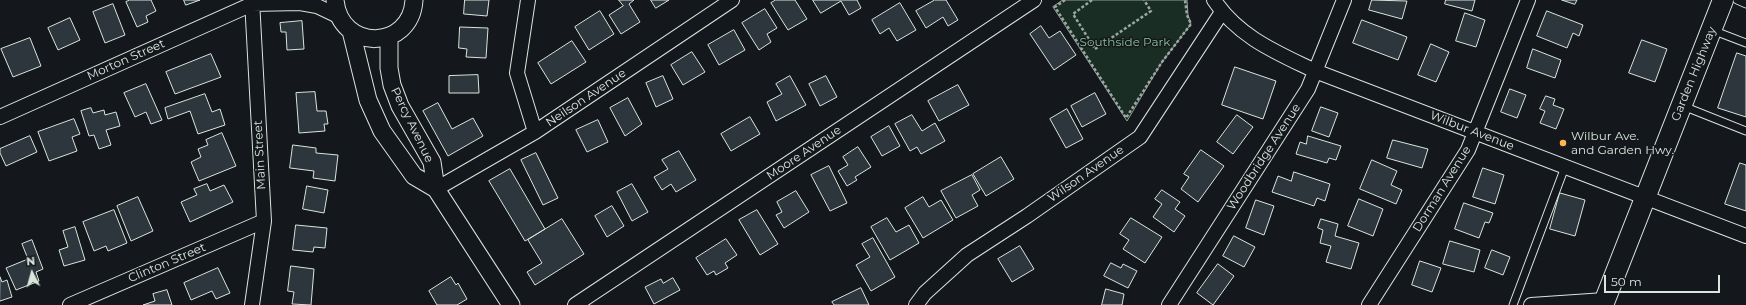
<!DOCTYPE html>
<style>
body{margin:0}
#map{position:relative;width:1746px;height:305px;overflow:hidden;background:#14181c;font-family:Montserrat,sans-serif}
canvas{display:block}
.north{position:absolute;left:12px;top:253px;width:40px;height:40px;-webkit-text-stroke:3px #14181c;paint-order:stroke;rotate:354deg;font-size:11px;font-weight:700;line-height:16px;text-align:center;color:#d8e6dc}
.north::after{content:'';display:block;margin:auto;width:14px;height:18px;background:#d8e6dc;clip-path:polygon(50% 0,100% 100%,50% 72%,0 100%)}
.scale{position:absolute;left:1604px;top:275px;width:116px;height:18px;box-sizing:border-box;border:2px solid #d8e6dc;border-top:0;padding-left:5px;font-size:12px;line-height:14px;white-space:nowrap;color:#d8e6dc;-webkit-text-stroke:3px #14181c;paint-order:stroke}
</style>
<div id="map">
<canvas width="1746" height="305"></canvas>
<div class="north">N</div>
<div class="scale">50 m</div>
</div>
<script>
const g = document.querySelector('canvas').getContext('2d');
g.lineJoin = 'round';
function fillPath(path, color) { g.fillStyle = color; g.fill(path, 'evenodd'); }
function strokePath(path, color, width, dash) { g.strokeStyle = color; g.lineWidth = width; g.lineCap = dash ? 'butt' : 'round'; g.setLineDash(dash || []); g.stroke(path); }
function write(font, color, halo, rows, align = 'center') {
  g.font = font + ' Montserrat,sans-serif'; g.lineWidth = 3; g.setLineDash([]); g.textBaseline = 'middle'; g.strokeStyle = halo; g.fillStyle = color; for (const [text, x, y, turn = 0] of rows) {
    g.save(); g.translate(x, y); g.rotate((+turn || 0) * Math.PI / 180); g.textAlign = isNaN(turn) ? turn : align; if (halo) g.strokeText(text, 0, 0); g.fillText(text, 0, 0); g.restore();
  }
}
const green = new Path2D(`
 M1063 0H1187L1188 15 1191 24 1162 62 1127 121 1053 7Z`);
const building = new Path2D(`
 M130 0H151L156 11 146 16 148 22 137 27 126 2Z
 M184 0H200L186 5Z
 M465 0H489L487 16 464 14Z
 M619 0H634L629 4 640 22 621 34 609 15 623 6Z
 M651 0H669L656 8Z
 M776 0H795L807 19 788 30 771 3Z
 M813 0H857L861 8 849 15 841 1 821 13Z
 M935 0H946L958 20 948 26 943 17 926 28 916 11Z
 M1372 0 1407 1 1402 19 1369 10Z
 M1446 0H1475L1472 11 1445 4Z
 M1562 0H1577L1575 4Z
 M900 3 916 30 897 41 889 28 880 34 872 20Z
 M113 4 125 35 105 43 93 12Z
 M765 9 777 28 767 34 771 42 759 50 742 23Z
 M600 11 614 34 589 50 575 27Z
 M1547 11 1583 25 1579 36 1573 33 1567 48 1537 36Z
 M1465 13 1485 20 1476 47 1456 41Z
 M70 18 80 40 58 50 48 28Z
 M1362 20 1407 37 1398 60 1353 43Z
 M302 21 304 49 287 50 286 32H281L280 23Z
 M1041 26 1049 38 1060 31 1076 55 1054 70 1030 34Z
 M460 27 488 28 486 58 466 57 467 49 459 48Z
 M734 30 745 50 719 65 708 45Z
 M30 38 41 66 13 77 1 49Z
 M1642 40 1667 49 1655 82 1629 73Z
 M572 41 586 62 551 84 538 63Z
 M1431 44 1449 52 1436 82 1418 75Z
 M1533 49 1561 60 1555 78 1527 68Z
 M692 52 705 72 683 85 671 65Z
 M1737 53 1746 56V117L1718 108Z
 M211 54 221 77 175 94 166 72Z
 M1235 67 1276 81 1263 119 1222 105Z
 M478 75 479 93H449V76Z
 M663 76 673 99 656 107 646 83Z
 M790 76 806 105 776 121 767 102 782 94 776 84Z
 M826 76 837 97 820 106 809 84Z
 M146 84 162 120 151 124 146 112 135 117 124 93Z
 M958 85 969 105 939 121 928 101Z
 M1510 89 1526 95 1517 118 1501 112Z
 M315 92 317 111H326L328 124H324L325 131 299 133 296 93Z
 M1095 93 1106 114 1082 127 1071 106Z
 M205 94 212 112 220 109 225 125 198 134 190 111 168 119 165 108Z
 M1546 96 1555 99 1553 105 1564 109 1556 129 1540 123 1545 111 1540 109Z
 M628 98 642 124 625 136 610 108Z
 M438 103 452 129 473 118 483 136 448 156 423 111Z
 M1321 107 1338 113 1329 137 1312 131Z
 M91 108 93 113 104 110 105 115 116 112 120 126 106 130 111 145 99 149 94 135 89 136 81 111Z
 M1067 109 1083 139 1066 148 1050 119Z
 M912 115 922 131 935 123 945 141 921 154 917 147 910 151 895 124Z
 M1237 115 1253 127 1233 154 1217 142Z
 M750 117 760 134 731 151 721 134Z
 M74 119 80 134 72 137 77 151 49 161 38 132Z
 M598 120 608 142 587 152 576 130Z
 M889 126 900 146 882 156 871 137Z
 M222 133 236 166 199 181 191 162 201 157 198 149 208 145 206 140Z
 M30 136 37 152 6 166 0 153V149Z
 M1308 136 1341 146 1336 160 1329 158 1327 163 1296 154 1300 142 1306 144Z
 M1393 140 1428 149 1422 168 1387 158Z
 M293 145 316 148V153L338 155 335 181 313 178 314 171 290 168Z
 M858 147 871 167 855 177 857 180 847 186 838 171 848 165 843 157Z
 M1201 150 1224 166 1198 202 1181 189 1189 177 1184 174Z
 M679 151 696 180 676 192 671 184 662 190 654 177 668 169 662 160Z
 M536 153 558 198 543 205 521 160Z
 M1001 157 1014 179 986 196 973 174Z
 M1372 160 1397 171 1391 185 1402 190 1396 204 1360 189Z
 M1740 163 1746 165V211L1725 204Z
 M829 166 847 203 830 211 811 175Z
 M1483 168 1504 175 1495 204 1473 197Z
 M510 169 545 229 525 241 489 181Z
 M1294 172 1330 184 1325 201 1317 198 1314 206 1272 192 1278 176 1291 181Z
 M972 175 980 190 972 195 978 206 956 218 941 191Z
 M207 184 210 191 224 185 233 202 190 222 181 202 197 195 194 189Z
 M632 184 648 212 632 221 617 192Z
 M307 186 328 190 324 213 303 209Z
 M1162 190 1180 202 1175 209 1185 216 1174 232 1153 217 1162 204 1155 199Z
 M796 191 809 212 784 228 776 215 782 212 777 202Z
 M1560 193 1585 200 1575 236 1550 229Z
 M138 197 153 231 131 241 117 206Z
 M923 197 929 207 941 200 953 220 923 238 905 208Z
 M1359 199 1383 209 1373 236 1348 226Z
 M1256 200 1274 206 1264 235 1246 228Z
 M1464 203 1493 213 1489 223 1485 222 1479 238 1455 229Z
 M612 206 624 226 607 237 595 216Z
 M114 210 127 243 108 251 106 246 94 251 83 222Z
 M757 210 778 244 760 255 739 220Z
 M887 218 896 232 909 225 919 243 890 260 871 227Z
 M1131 218 1162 237 1145 263 1123 249 1129 240 1120 234Z
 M562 219 584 254 535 285 527 272 542 263 528 240Z
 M1321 219 1338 224 1335 236 1359 243 1351 269 1326 262 1331 246 1320 243 1323 230 1318 228Z
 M296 225 327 228 325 248 314 247 313 252 293 250Z
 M75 227 85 260 64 266 59 250 68 247 63 231Z
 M1234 236 1255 247 1244 267 1223 256Z
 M873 238 895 277 871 291 856 265 870 257 862 244Z
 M726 239 737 255 725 263 728 268 716 275 714 271 707 275 696 258Z
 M32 240 43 269 36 272 39 281 16 290 6 268 28 259 22 244Z
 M1450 241 1480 250 1474 272 1443 264Z
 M1020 246 1034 269 1012 282 998 259Z
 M1492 250 1510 257 1503 275 1485 268Z
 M1420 261 1441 268 1432 292 1412 285Z
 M1111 263 1121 268 1123 264 1137 271 1128 288 1104 276Z
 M1218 264 1234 276 1213 305 1197 293Z
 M291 266 314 269 311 305 292 304 294 292 288 291Z
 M218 268 230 293 216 299 212 291 191 300 184 283Z
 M0 277 2 282 7 280 12 297 0 301Z
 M451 277 456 285 458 283 467 299 457 305H437L429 291Z
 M673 278 680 290 654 304 645 287 661 279 663 283Z
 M861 288 869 305H834L832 302Z
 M1106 289 1124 294 1122 305H1102Z
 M167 290 172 305H143L155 301 153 294Z`);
const path = new Path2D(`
 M1065 0 1055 7 1126 118 1162 62 1191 24 1187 15 1185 0
 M1092 0 1073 14 1095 49 1151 11 1144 0`);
const service = new Path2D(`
 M1737 0 1746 4
 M1712 30 1746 43
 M1683 106 1746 131
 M1513 305 1565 167`);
const minor = new Path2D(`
 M252 0 264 221 252 305
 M528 0 517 73 535 132
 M1214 0C1238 37 1278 53 1315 71L1746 236
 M252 4 300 3 317 6 338 16
 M0 117 259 1
 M436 189 535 132 732 0
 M70 305 264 221
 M575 305 1034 0
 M916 305 925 293 967 255 1027 216 1140 137 1222 12
 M1169 305 1308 89 1344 0
 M1369 305 1468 150 1528 0
 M1531 305 1605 300`);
const tertiary = new Path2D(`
 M335 0C340 52 411 51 414 0
 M351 31 368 100 382 131 414 176 436 189
 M389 37V68L392 85 400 106 432 162 436 189 511 305`);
const secondary = new Path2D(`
 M1603 305 1723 0`);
const markers = [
 [1563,143,4,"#ffb74d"]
];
const parkNames = [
 ["Southside Park",1125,42]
];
const streetNames = [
 ["Morton Street",126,60,-24],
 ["Garden Highway",1694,74,-68],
 ["Neilson Avenue",586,98,-34],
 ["Percy Avenue",412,125,64],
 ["Wilbur Avenue",1472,131,21],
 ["Moore Avenue",804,153,-34],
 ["Main Street",260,155,-93],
 ["Woodbridge Avenue",1264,157,-57],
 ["Wilson Avenue",1086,174,-35],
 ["Dorman Avenue",1442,189,-58],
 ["Clinton Street",167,263,-23]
];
const poiNames = [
 ["Wilbur Ave.",1571,136],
 ["and Garden Hwy.",1571,150]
];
fillPath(green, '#1a2d24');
strokePath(green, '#939e99', 1);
fillPath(building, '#2c363c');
strokePath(building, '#d8e6dc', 1);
strokePath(service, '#d8e6dc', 9);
strokePath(minor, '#d8e6dc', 16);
strokePath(tertiary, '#d8e6dc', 19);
strokePath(secondary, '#d8e6dc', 22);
strokePath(path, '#9da8a2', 2.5, [3, 2]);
strokePath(service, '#14181c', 7);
strokePath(minor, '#14181c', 14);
strokePath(tertiary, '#14181c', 17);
strokePath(secondary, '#14181c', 20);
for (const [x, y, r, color] of markers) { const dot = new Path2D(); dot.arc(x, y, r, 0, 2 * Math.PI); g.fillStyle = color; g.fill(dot); strokePath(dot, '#14181c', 1.5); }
write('12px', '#8ac095', '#14181c', parkNames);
write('12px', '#d8e6dc', '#14181c', streetNames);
write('12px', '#d8e6dc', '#14181c', poiNames, 'left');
</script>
